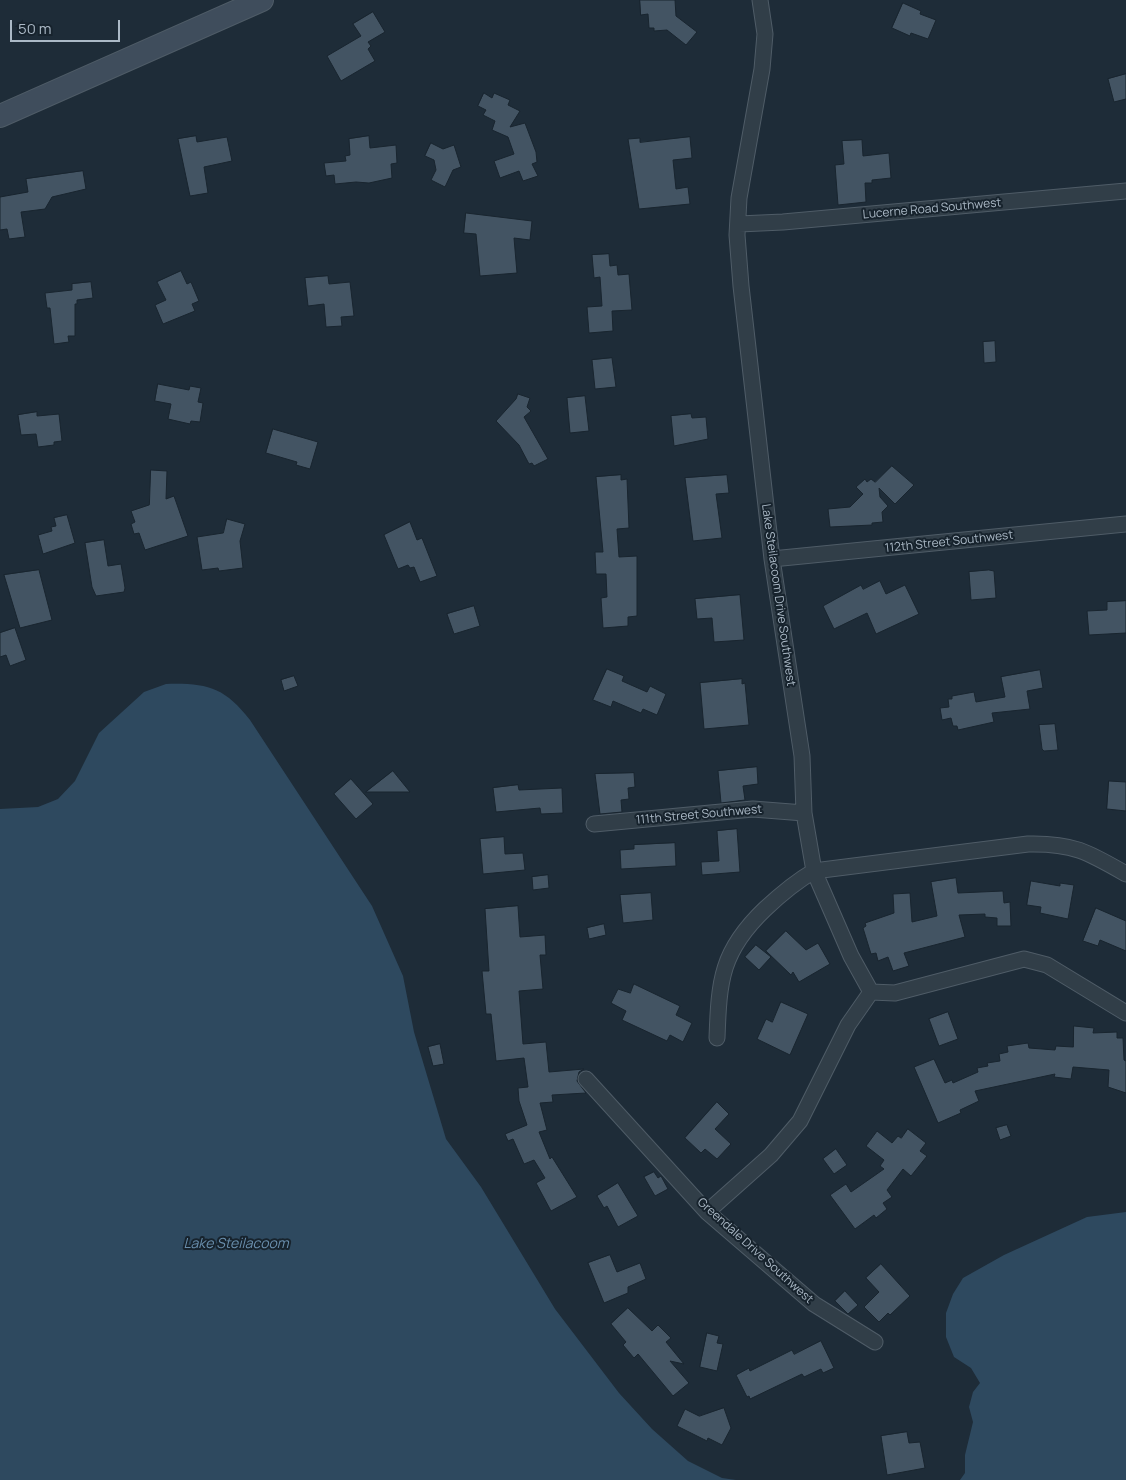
<!DOCTYPE html>
<style>
body{margin:0}
#map{position:relative;width:1126px;height:1480px;overflow:hidden;background:#1e2c38;font-family:Manrope,sans-serif}
canvas{display:block}
.scale{position:absolute;left:10px;top:20px;width:110px;height:22px;box-sizing:border-box;border:2px solid #abb9c6;border-top:0;padding-left:6px;font-size:15px;line-height:18px;white-space:nowrap;color:#abb9c6;-webkit-text-stroke:4px #17232d;paint-order:stroke}
</style>
<div id="map">
<canvas width="1126" height="1480"></canvas>
<div class="scale">50 m</div>
</div>
<script>
const g = document.querySelector('canvas').getContext('2d');
g.lineJoin = 'round';
function fillPath(path, color) { g.fillStyle = color; g.fill(path, 'evenodd'); }
function strokePath(path, color, width, dash) { g.strokeStyle = color; g.lineWidth = width; g.lineCap = dash ? 'butt' : 'round'; g.setLineDash(dash || []); g.stroke(path); }
function write(font, color, halo, rows, align = 'center') {
  g.font = font + ' Manrope,sans-serif'; g.lineWidth = 4; g.setLineDash([]); g.textBaseline = 'middle'; g.strokeStyle = halo; g.fillStyle = color; for (const [text, x, y, turn = 0] of rows) {
    g.save(); g.translate(x, y); g.rotate((+turn || 0) * Math.PI / 180); g.textAlign = isNaN(turn) ? turn : align; if (halo) g.strokeText(text, 0, 0); g.fillText(text, 0, 0); g.restore();
  }
}
const water = new Path2D(`
 M166 684C207 683 224 687 250 720L372 906 403 976 414 1032 446 1139 481 1187 555 1309 619 1393 652 1429 688 1461 722 1478 736 1480H0V809L38 807 58 799 75 781 99 733 144 692Z
 M1126 1212V1480H960L965 1473V1455L973 1422 969 1407 973 1392 980 1383 971 1368 954 1357 946 1337V1313L953 1294 963 1278 1004 1255 1087 1217Z`);
const building = new Path2D(`
 M640 0H675L676 16 697 32 686 45 667 30 654 31V28H649L648 14 641 15Z
 M903 3 921 11 920 14 936 20 928 39 911 33 910 36 892 28Z
 M373 12 385 32 368 42 371 46 368 49 375 61 341 81 327 56 361 36 353 24Z
 M1126 74V99L1114 102 1108 79Z
 M484 93 492 98 494 93 510 100 508 105 520 111 510 127 525 123 536 152 537 162 532 164 538 176 523 181 519 171 500 178 494 161 514 154 508 137 492 130 495 121 483 115 486 110 478 106Z
 M196 136 197 142 227 137 232 161 204 167 208 193 190 196 178 139Z
 M369 136 370 148 396 145 397 163 391 164 392 178 369 183 356 182 335 184 334 175 326 176 324 163 346 161 345 156 350 155 349 139Z
 M690 137 692 158 673 160 676 189 688 187 690 204 639 209 628 139 640 138V142Z
 M862 140 863 156 889 153 891 178 872 180V183H865L866 202 838 205 835 165 844 164 842 141Z
 M431 143 443 149 454 145 461 167 453 170 445 187 431 180 436 170 434 160 425 156Z
 M83 171 86 189 52 197 45 209 21 212 25 237 9 239 7 229 0 230V197L28 192 26 179Z
 M466 213 532 221 530 240 514 238 517 273 480 276 476 234 464 233Z
 M609 254 610 266 617 265 618 275 629 274 632 310 612 311 613 331 589 333 587 307 602 306 600 277 594 278 592 255Z
 M181 271 187 284 191 282 199 301 192 304 195 311 163 324 155 305 166 300 157 282Z
 M328 276 329 284 350 282 354 316 341 317 342 326 326 327 324 304 308 306 305 278Z
 M91 282 93 298 77 300V304H75V336H68L69 342 54 344 50 308H47L45 293 72 290V284Z
 M995 341 996 362 984 363 983 342Z
 M612 358 616 387 595 389 592 360Z
 M158 384 189 390 190 386 201 388 198 402 203 403 200 422 191 421 190 424 168 419 171 404 155 401Z
 M518 394 530 398 527 407 531 411 524 417 548 459 534 466 532 463 529 464 519 445 496 421 516 399Z
 M585 396 589 431 570 433 567 398Z
 M37 412V416L59 414 62 441 54 442V445L38 447 36 434 21 435 18 415Z
 M691 414 692 418 706 417 708 439 674 446 671 416Z
 M273 429 318 442 310 469 296 465 297 462 266 453Z
 M892 466 914 485 895 504 879 488 880 497 888 506 882 512 883 522 872 523V525L830 527 828 509 850 507 863 494 856 487 865 479 867 482 871 479 875 482Z
 M151 470 167 471 166 499 174 496 188 536 145 550 139 533 134 534 131 524 135 522 131 511 149 505Z
 M621 475V480L627 479 629 528 617 529 619 557 637 556V616L628 617V626L603 628 601 598 607 597 606 574H596L595 552H603L596 477Z
 M727 475 729 493 716 494 722 538 693 541 685 478Z
 M67 515 75 543 43 554 38 535 52 531 51 527 56 526 54 518Z
 M227 519 245 524 240 541 243 568 219 571 218 568 202 570 197 537 223 533Z
 M410 522 417 540 422 538 437 576 420 582 414 567 410 568 408 565 398 569 384 535Z
 M104 540 108 566 121 564 125 588 124 592 96 596 92 587 85 543Z
 M39 570 52 620 20 628 4 575Z
 M989 570 994 571 996 598 971 600 969 572Z
 M880 581 886 594 905 585 919 614 876 634 867 613 834 629 823 606 861 585 863 589Z
 M740 595 744 640 714 642 712 618 697 619 695 599Z
 M1126 601V633L1089 635 1087 611 1107 610V602Z
 M474 606 480 626 454 634 447 614Z
 M15 628 26 660 10 666 6 655 0 657V633Z
 M607 669 624 676 622 681 647 692 650 686 666 694 657 715 643 709 641 713 613 701 611 707 593 700Z
 M1040 670 1043 688 1027 691 1030 709 992 713 994 722 958 730 957 726H953L951 718 942 720 940 708 949 707 948 699H952V696L974 692 976 702 1005 697 1001 677Z
 M294 676 298 686 284 691 281 680Z
 M742 679V684L745 683 749 725 704 729 700 683Z
 M1055 724 1058 750 1044 751 1042 749 1039 725Z
 M757 767 758 784 743 786 745 800 721 803 718 771Z
 M393 771 410 792H366Z
 M634 773 635 787 628 788 629 799 621 800 622 812 600 814 595 774Z
 M351 779 373 804 356 819 334 794Z
 M1109 781 1126 782V811L1107 809Z
 M518 785 519 790 562 788 563 813 541 814 540 808 496 812 493 788Z
 M737 829 740 872 702 875 701 862 719 861 717 831Z
 M504 837 505 854 523 853 525 870 483 874 480 839Z
 M675 843 676 866 621 869 620 850 634 849V845Z
 M548 875 549 888 533 890 532 877Z
 M956 878 958 893 1003 891 1004 903 1010 902 1011 926H997V918L985 917V914L959 915 965 937 904 953 909 966 893 971 888 957 878 961 876 953 871 954 863 928 866 926 865 923 894 913 893 894 910 893 912 922 937 916 931 882Z
 M1031 881 1060 886V883L1074 885 1068 919 1040 913 1041 907 1027 905Z
 M651 893 653 920 623 923 620 895Z
 M518 906 520 937 545 935 546 955H540L543 989 519 991 523 1044 546 1042 549 1072 584 1069 579 1072 577 1081 586 1093 552 1095 553 1102 540 1103 547 1130 539 1132 550 1159 552 1157 577 1197 551 1211 536 1183 545 1178 534 1160 524 1164 513 1139 508 1141 505 1134 527 1125 519 1101 518 1088 528 1087 524 1058 496 1061 491 1014H486L482 971H489L485 909Z
 M1096 908 1126 921V951L1100 940 1098 946 1083 941Z
 M604 924 606 935 589 939 587 928Z
 M786 931 806 950 818 943 830 964 799 982 793 972 791 975 766 951Z
 M756 945 771 957 759 970 745 957Z
 M634 984 680 1006 676 1015 692 1023 683 1042 670 1035 667 1041 622 1020 626 1011 611 1003 618 989 630 993Z
 M781 1002 808 1014 790 1055 757 1039 766 1019 772 1022Z
 M948 1012 958 1039 939 1046 929 1019Z
 M1074 1026 1094 1028 1093 1033 1117 1032V1038H1123L1124 1060 1126 1061V1093L1108 1087 1109 1070 1073 1067 1071 1079 1054 1077 1055 1074 975 1091 979 1101 960 1110 961 1113 938 1123 914 1067 934 1059 945 1083 952 1080 953 1083 978 1072 977 1068 988 1066 987 1063 1000 1061 999 1054 1008 1052 1007 1046 1028 1043 1029 1048 1055 1050 1056 1046 1073 1047Z
 M440 1044 444 1064 433 1066 428 1047Z
 M717 1102 729 1114 715 1129 731 1144 717 1159 705 1149 701 1153 685 1138Z
 M1007 1125 1011 1136 1000 1140 996 1128Z
 M908 1129 926 1143 920 1151 927 1156 911 1176 903 1169 887 1190 892 1197 883 1203 887 1209 876 1218 874 1215 855 1229 830 1195 846 1184 851 1192 884 1169 880 1166 884 1160 866 1146 877 1131 892 1143 898 1136 901 1138Z
 M836 1149 847 1165 834 1174 823 1159Z
 M654 1172 658 1178 661 1176 668 1189 655 1196 644 1177Z
 M618 1183 638 1216 618 1227 607 1206 604 1208 597 1196Z
 M610 1255 617 1272 640 1263 646 1279 628 1287V1293L604 1303 588 1263Z
 M881 1264 910 1296 890 1315 888 1313 879 1322 864 1307 879 1292 866 1278Z
 M845 1291 858 1305 848 1314 835 1301Z
 M628 1308 652 1331 658 1325 671 1338 666 1342 684 1364 670 1361 689 1383 673 1396 638 1354 634 1358 623 1345 626 1342 611 1324Z
 M707 1333 719 1336 717 1343 723 1344 717 1371 700 1367Z
 M821 1341 834 1368 823 1373 821 1369 804 1377 802 1374 750 1399 749 1396 747 1397 736 1375 749 1368 750 1371 792 1350 794 1354Z
 M724 1408 731 1428 722 1445 708 1438 707 1441 677 1426 685 1409 699 1416Z
 M907 1432 909 1443 920 1442 925 1468 887 1475 881 1436Z`);
const minor = new Path2D(`
 M760 0 765 34 762 69 739 198 737 235 741 286 772 559 802 756 804 813 814 871 851 956 871 992
 M739 224 783 222 1126 191
 M772 559 1126 524
 M594 824 753 809 804 813
 M871 992 895 993 1024 959 1047 965 1126 1013
 M717 1038C719 980 721 951 765 909 781 894 795 882 814 871L1028 844C1073 843 1088 852 1126 874
 M586 1079 707 1212 814 1304 875 1342
 M707 1212 771 1155 800 1121 848 1025 871 992`);
const secondary = new Path2D(`
 M0 116 262 0`);
const streetNames = [
 ["Lucerne Road Southwest",932,209,-5],
 ["112th Street Southwest",949,542,-6],
 ["Lake Steilacoom Drive Southwest",778,595,82],
 ["111th Street Southwest",699,815,-5],
 ["Greendale Drive Southwest",755,1251,42]
];
const waterNames = [
 ["Lake Steilacoom",236,1244]
];
fillPath(water, '#2e495f');
fillPath(building, '#435463');
strokePath(building, '#19252f', 1);
strokePath(minor, '#4f5c67', 17);
strokePath(secondary, '#4f5c67', 24);
strokePath(minor, '#313e48', 15);
strokePath(secondary, '#3f4d5c', 22);
write('12px', '#abb9c6', '#17232d', streetNames);
write('italic 14px', '#698eac', '#17232d', waterNames);
</script>
